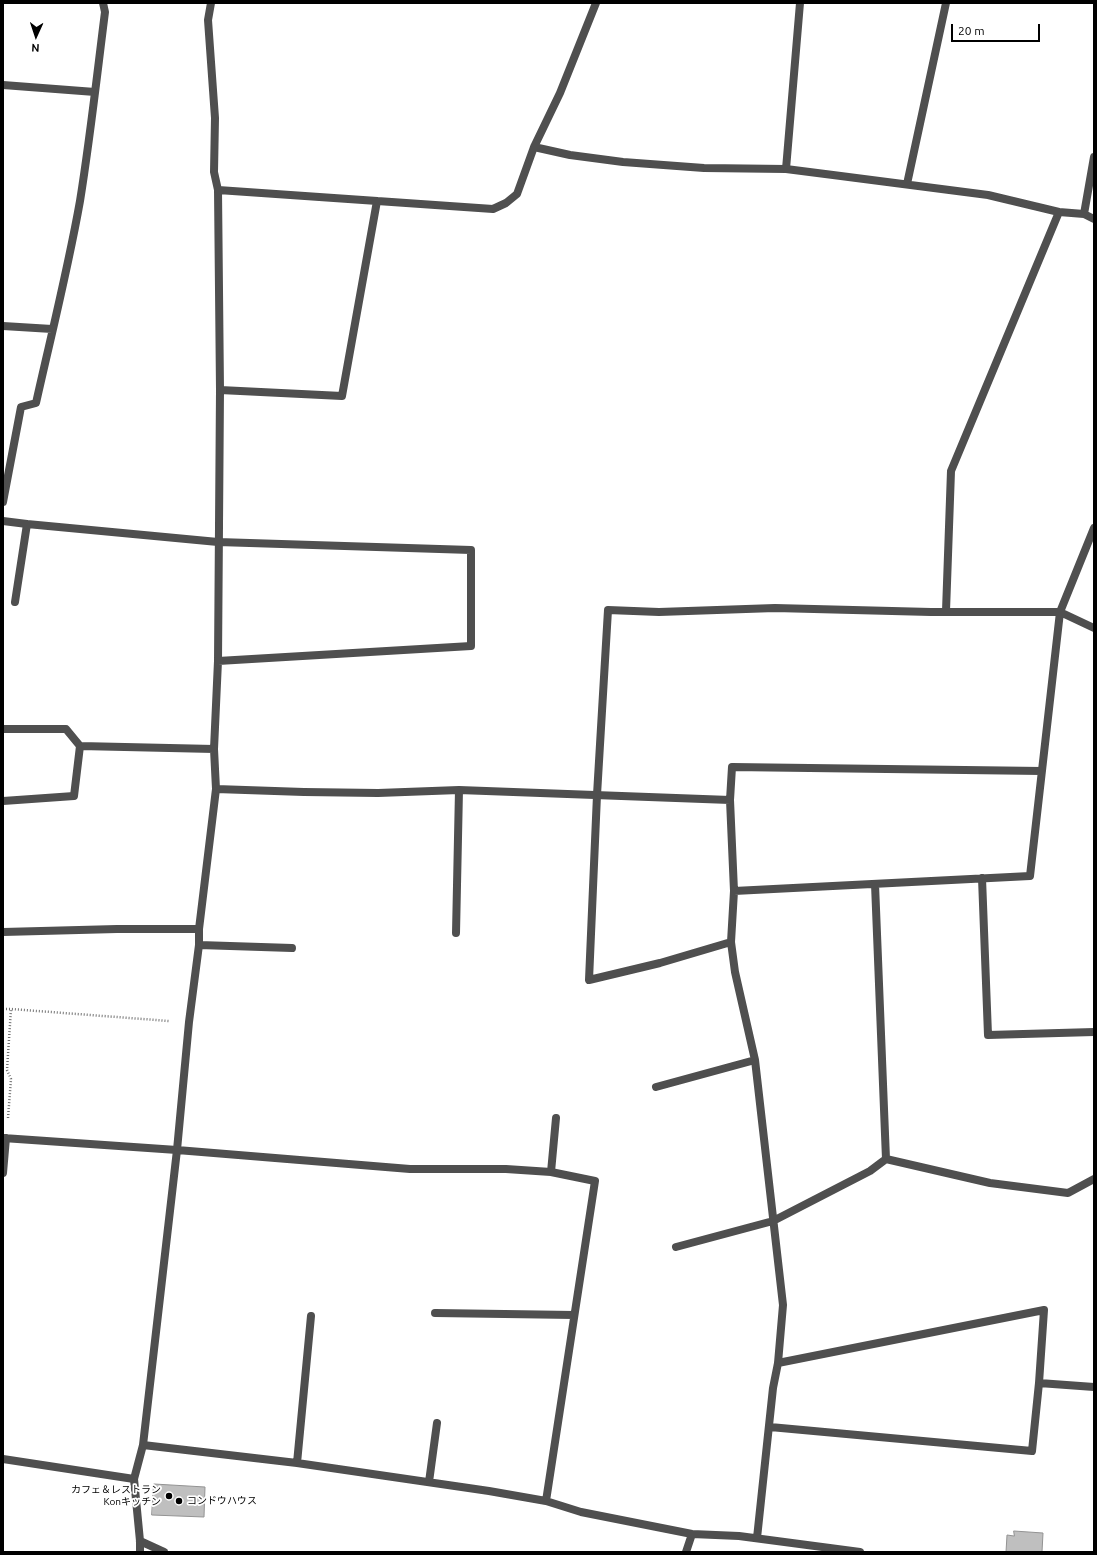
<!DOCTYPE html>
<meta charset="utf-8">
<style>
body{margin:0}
#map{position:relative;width:1097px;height:1555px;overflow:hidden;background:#fff;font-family:Ubuntu,sans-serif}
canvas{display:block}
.frame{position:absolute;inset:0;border:4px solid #000;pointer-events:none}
.north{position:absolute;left:16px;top:16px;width:40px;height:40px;-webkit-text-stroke:3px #fff;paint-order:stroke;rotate:183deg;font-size:11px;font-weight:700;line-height:16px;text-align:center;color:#000}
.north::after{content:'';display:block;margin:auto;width:14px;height:18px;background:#000;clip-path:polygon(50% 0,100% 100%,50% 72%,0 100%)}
.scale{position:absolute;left:951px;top:24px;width:89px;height:18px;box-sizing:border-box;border:2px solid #000;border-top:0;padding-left:5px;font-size:12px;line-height:14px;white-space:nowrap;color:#000;-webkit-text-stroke:3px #fff;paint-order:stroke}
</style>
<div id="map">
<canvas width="1097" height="1555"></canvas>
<div class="frame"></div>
<div class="north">N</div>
<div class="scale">20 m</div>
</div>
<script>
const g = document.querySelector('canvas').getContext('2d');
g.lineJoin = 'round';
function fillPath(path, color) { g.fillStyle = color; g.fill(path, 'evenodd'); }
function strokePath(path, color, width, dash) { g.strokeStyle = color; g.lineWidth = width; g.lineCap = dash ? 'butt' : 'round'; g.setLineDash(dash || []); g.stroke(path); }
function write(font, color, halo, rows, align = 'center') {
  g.font = font + ' Ubuntu,"Noto Sans JP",sans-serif'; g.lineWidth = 3.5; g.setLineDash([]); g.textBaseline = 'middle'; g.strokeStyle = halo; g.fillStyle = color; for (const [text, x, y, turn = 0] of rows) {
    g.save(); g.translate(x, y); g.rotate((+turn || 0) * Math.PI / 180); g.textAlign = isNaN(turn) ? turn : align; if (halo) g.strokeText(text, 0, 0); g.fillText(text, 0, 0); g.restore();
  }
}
const building = new Path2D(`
 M154 1484 205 1487 204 1517 152 1515Z
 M1014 1531 1043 1533 1042 1552H1006L1007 1535 1014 1536Z`);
const path = new Path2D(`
 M3 1009H11
 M8 1118 11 1079 7 1070 11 1009 169 1021`);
const minor = new Path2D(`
 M3 85 95 92
 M534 147 570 155 623 162 704 168 786 169 833 175 988 195 1059 212 1084 214 1094 219
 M786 169 800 3
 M907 184 946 3
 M218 190 493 209 506 203 517 194 534 147 560 93 596 3
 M1084 214 1094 157
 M3 326 52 329
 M220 390 342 396 377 201
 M3 502 21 407 36 403C51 336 68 269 80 201 90 139 97 75 105 12L103 3
 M3 521 27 524 218 542 471 550V646L218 661
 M15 602 27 524
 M946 611 951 471 1059 212
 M3 729H66L80 746
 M216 789 304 792 378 793 459 790 730 800
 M3 801 74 796 80 746 214 749
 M982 878 988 1035 1094 1032
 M875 884 886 1159
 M734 891 1030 876 1060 612 1094 528
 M3 932 117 929H199
 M456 933 459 790
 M731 942 660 963 589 980 597 795 608 610 659 612 775 608 931 612H1060L1094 628
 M199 945 292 948
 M656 1087 755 1060
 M3 1138 177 1150 410 1169H506L551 1172 595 1181 546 1501
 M551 1172 556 1118
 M3 1173 6 1138
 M676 1247 773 1221 870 1171 886 1159 990 1183 1068 1193 1094 1179
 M435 1313 574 1315
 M1039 1383 1094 1387
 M770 1427 1032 1451 1039 1383 1044 1310 778 1363
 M143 1445 297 1463 489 1491 546 1501 581 1512 692 1534 739 1536 860 1552
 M297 1463 311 1316
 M429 1482 437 1423
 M757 1538 773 1388 778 1363 783 1305 755 1060 735 972 731 942 734 891 730 800 732 767 1042 771
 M140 1541 164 1552
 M140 1552V1541L134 1479 143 1445 177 1150 189 1022 199 945V929L216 789 214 749 218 661 220 390 218 190 214 172 215 118 208 20 211 3
 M686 1552 692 1534`);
const tertiary = new Path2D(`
 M3 1459 134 1479`);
const markers = [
 [169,1496,4,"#000"],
 [179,1501,4,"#000"]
];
const poiNames = [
 ["カフェ＆レストラン",161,1490],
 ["Konキッチン",161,1502],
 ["コンドウハウス",187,1501,"left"]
];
fillPath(building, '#bfbfbf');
strokePath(building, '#939393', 1);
strokePath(path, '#717171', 2.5, [1, 2]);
strokePath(minor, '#4f4f4f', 8);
strokePath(tertiary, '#4f4f4f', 8);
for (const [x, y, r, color] of markers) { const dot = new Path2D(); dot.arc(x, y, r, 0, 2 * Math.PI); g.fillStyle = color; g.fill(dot); strokePath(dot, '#fff', 1.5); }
write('10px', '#000', '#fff', poiNames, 'right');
</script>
